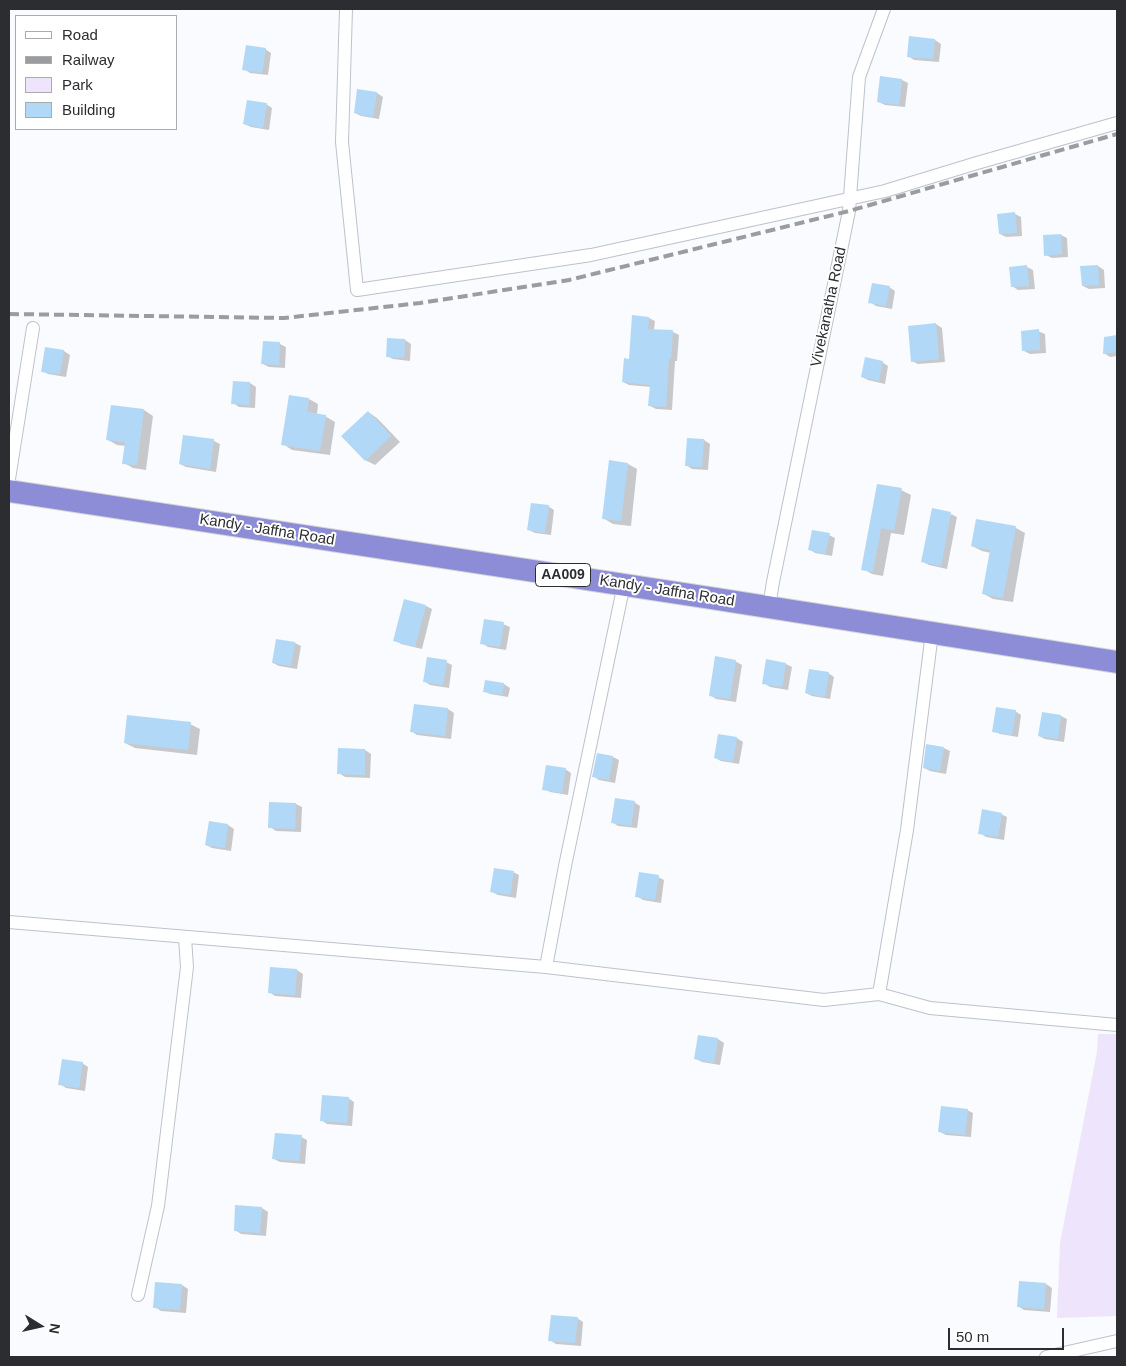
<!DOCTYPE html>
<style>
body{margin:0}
#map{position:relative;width:1126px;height:1366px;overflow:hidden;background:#f9fbff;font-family:Arial,sans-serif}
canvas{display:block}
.frame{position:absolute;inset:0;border:10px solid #2b2d31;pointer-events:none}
.legend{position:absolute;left:15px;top:15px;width:162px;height:115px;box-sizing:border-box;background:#fff;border:1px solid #aaabad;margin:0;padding:6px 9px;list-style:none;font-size:15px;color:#2b2d31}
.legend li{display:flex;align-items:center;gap:10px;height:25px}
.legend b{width:25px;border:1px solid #aaabad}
.north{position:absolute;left:15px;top:1301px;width:50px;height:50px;-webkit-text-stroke:4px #fff;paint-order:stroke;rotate:100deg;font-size:14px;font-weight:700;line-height:20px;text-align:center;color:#2b2d31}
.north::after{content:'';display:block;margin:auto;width:18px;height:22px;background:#2b2d31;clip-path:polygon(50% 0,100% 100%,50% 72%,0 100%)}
.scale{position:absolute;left:948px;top:1328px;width:116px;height:22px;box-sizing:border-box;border:2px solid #2b2d31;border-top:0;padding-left:6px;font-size:15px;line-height:18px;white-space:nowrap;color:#2b2d31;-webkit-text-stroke:4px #fff;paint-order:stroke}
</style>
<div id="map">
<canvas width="1126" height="1366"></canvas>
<div class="frame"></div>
<ul class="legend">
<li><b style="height:6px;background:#fff"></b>Road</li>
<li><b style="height:6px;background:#9a9ca0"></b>Railway</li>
<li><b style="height:14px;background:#eee4fb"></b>Park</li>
<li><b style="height:14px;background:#b1d9f7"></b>Building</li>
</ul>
<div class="north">N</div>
<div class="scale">50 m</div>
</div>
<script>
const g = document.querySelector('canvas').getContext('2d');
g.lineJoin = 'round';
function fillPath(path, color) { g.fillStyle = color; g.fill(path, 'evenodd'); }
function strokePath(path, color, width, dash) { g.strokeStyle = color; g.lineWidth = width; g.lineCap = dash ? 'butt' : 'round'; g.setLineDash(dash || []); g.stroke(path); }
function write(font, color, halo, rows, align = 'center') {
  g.font = font + ' Arial,sans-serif'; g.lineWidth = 4; g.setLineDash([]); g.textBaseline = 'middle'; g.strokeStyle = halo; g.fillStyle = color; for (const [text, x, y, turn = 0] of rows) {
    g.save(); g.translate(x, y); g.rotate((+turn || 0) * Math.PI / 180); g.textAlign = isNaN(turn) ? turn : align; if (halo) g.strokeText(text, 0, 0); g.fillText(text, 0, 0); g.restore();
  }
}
const green = new Path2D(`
 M1098 1034H1117V1316L1057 1318 1060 1243 1097 1052Z`);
const shadow = new Path2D(`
 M935 40 941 44 939 62 914 60 908 56Z
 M265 49 271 53 268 75 250 73 244 69Z
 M882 78 902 80 908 83 905 107 885 105 879 102Z
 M359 90 377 93 383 97 379 119 361 116 355 113Z
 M266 104 272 108 269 130 251 127 244 124Z
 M1015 214 1021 217 1022 236 1006 237 1000 234Z
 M1061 235 1067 238 1068 257 1052 258 1046 255Z
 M1098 266 1104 270 1105 288 1089 289 1083 286Z
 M1027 267 1033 270 1035 289 1018 290 1012 286Z
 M889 287 895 291 892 309 876 306 870 302Z
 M633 317 649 318 655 321 654 330 673 332 679 335 677 361H675L672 410 656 409 650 406 651 387 629 385 623 382 630 360Z
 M936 324 942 328 945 362 918 364 912 361Z
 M1038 331 1045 334 1046 353 1030 354 1024 351Z
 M1117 336V356L1110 357 1104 353 1105 338Z
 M388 339 405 340 411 344 410 361 393 359 387 356Z
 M264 343 280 344 286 347 285 368 269 367 263 364Z
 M46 348 64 351 70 355 66 377 48 374 42 371Z
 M882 362 888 366 885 384 868 380 862 377Z
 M234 382 250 383 256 387 255 408 239 407 233 403Z
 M309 399 318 404 317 415 325 416 335 422 330 455 292 450 283 444Z
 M144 410 153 416 146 470 133 468 124 463 126 446 117 445 108 440Z
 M368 412 377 418 400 442 375 465 365 460Z
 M184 436 214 441 220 444 216 472 186 467 180 464Z
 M704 440 710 444 708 470 692 469 686 465Z
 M628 464 637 469 631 526 613 524 603 518Z
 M878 485 901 490 911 495 904 535 891 533 883 576 872 574 863 569Z
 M548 506 554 510 551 535 535 533 529 530Z
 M951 514 957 517 947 569 929 565 923 562Z
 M977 521 1016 528 1025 533 1013 602 993 599 984 594 991 553 982 551 972 546Z
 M829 535 835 538 832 556 815 553 809 549Z
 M426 606 432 609 422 649 401 644 395 640Z
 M503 624 510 627 506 650 488 647 482 643Z
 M277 640 295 643 301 646 297 669 279 666 273 663Z
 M735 661 742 665 736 702 716 699 710 695Z
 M446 662 452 665 449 688 430 685 424 681Z
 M786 664 792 667 788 690 770 687 764 683Z
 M828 673 834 677 830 699 812 696 806 693Z
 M486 681 504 684 510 688 508 697 490 694 484 691Z
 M448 709 454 713 451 739 417 735 411 731Z
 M1015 711 1021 715 1018 737 1000 734 993 731Z
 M1043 713 1061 716 1067 719 1064 742 1045 739 1039 736Z
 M190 724 200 729 197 755 135 748 125 743Z
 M737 738 743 742 739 764 721 761 715 758Z
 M944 748 950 751 946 774 930 771 924 768Z
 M340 749 365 750 371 754 370 778 345 777 339 773Z
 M613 757 619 760 615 783 599 780 593 776Z
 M565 769 571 773 568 795 550 792 544 789Z
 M634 802 640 806 637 828 618 826 612 822Z
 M296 804 302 807 301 832 276 831 270 827Z
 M1001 814 1007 817 1004 840 986 837 980 833Z
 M210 822 228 825 234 829 231 851 212 848 206 845Z
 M513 872 519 875 516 898 498 895 492 892Z
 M658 877 664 880 661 903 643 900 637 896Z
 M297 970 303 974 301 998 275 996 269 992Z
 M718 1039 724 1043 720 1065 702 1062 696 1059Z
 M82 1063 88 1067 85 1091 66 1088 60 1084Z
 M348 1098 354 1102 352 1126 327 1124 321 1120Z
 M967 1110 973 1113 971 1137 946 1135 940 1132Z
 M301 1137 307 1140 305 1164 280 1162 274 1159Z
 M237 1206 262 1208 268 1212 266 1236 241 1234 235 1230Z
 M156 1283 182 1285 188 1289 186 1313 161 1311 155 1307Z
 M1046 1284 1052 1288 1050 1312 1024 1310 1018 1306Z
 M577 1318 583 1322 581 1346 556 1344 550 1340Z`);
const building = new Path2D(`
 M909 36 935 39 933 59 907 57Z
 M246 45 266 48 262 73 242 70Z
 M880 76 902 79 899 105 877 102Z
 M357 89 377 92 373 117 354 113Z
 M247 100 267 103 263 128 243 124Z
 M1015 212 1017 233 999 234 997 214Z
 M1061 234 1062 254 1044 256 1043 235Z
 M1027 265 1029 286 1011 287 1009 267Z
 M1098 265 1099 285 1082 286 1080 266Z
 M872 283 890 286 886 306 868 303Z
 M632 315 649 317 648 329 673 330 671 358H669L666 407 648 406 650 385 622 382 624 358 629 359Z
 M936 323 939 359 911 362 908 326Z
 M1039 329 1040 350 1022 351 1021 331Z
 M1117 335V352L1103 354 1104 337Z
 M387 338 405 339 404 358 386 357Z
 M263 341 280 342 279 365 261 364Z
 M45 347 64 350 60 374 41 372Z
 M865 357 883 361 879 381 861 377Z
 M233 381 250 382 249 405 231 404Z
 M289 395 309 398 307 412 326 415 320 451 281 445Z
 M111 405 144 409 137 465 122 464 125 442 106 440Z
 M368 411 391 436 365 461 341 436Z
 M183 435 214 439 210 469 179 464Z
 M687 438 704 439 702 467 685 466Z
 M609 460 628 463 621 521 602 519Z
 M877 484 902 488 894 530 881 528 873 572 861 570Z
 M531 503 549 505 545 533 527 530Z
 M932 508 951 512 941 566 921 562Z
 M976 519 1016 526 1003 598 982 594 990 550 971 546Z
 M812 530 830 533 825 554 808 550Z
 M404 599 426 605 415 647 393 641Z
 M484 619 504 622 500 647 480 644Z
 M276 639 295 642 291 666 272 663Z
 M715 656 736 660 730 699 709 696Z
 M427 657 447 660 443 685 423 682Z
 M766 659 786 663 782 687 762 684Z
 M809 669 829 672 825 697 805 693Z
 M485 680 504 683 502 695 483 692Z
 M414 704 448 708 445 736 410 732Z
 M996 707 1016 710 1012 735 992 732Z
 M1042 712 1061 715 1058 739 1038 736Z
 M127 715 191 722 188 750 124 743Z
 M718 734 737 737 733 762 714 758Z
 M926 744 944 747 940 771 923 768Z
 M338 748 365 749V775L337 774Z
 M597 753 613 756 609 780 592 777Z
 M546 765 566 768 562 793 542 790Z
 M615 798 635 801 631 826 611 823Z
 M269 802 296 803 295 829 268 828Z
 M982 809 1002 813 998 837 978 834Z
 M209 821 228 824 225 848 205 845Z
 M494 868 514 871 510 895 490 892Z
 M639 872 659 875 655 900 635 897Z
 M270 967 297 969 295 995 268 993Z
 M698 1035 718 1038 714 1063 694 1059Z
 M62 1059 83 1062 79 1088 58 1085Z
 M322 1095 349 1097 347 1123 320 1121Z
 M941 1106 968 1109 965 1135 938 1132Z
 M275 1133 302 1135 299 1161 272 1159Z
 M235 1205 262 1207 260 1233 234 1231Z
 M1019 1281 1046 1283 1044 1309 1017 1307Z
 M155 1282 182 1284 180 1310 153 1308Z
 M551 1315 578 1317 575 1343 548 1341Z`);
const street = new Path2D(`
 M346 9 342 142 357 290 591 255 885 191 977 163 1117 123
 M9 479 33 328
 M769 607 773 582 849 211 859 77 884 9
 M9 922 546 967 824 1000 879 994 930 1008 1117 1025
 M546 967 565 866 624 584
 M879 994 907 830 932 633
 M138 1295 158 1206 187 967 185 938
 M1046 1357 1117 1341`);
const highway = new Path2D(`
 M9 491 717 599 1117 662`);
const rail = new Path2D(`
 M9 314 284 318 420 303 569 280 849 211 1117 134`);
const shields = [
 [563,575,55]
];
const shieldNames = [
 ["AA009",563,575]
];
const streetNames = [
 ["Vivekanatha Road",829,307,-78],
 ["Kandy - Jaffna Road",267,530,9],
 ["Kandy - Jaffna Road",667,591,9]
];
fillPath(green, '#eee4fb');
fillPath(shadow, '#0003');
fillPath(building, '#b1d9f7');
strokePath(street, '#bdc2ca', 14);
strokePath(highway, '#d5d5d6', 24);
strokePath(street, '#fff', 12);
strokePath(highway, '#8d8cd7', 22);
strokePath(rail, '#9a9ca0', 4, [10, 5]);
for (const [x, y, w] of shields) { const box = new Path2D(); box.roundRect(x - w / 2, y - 11.5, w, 23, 4); g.fillStyle = '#fff'; g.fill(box); strokePath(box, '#2b2d31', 1); }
write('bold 14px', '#2b2d31', null, shieldNames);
write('15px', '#2b2d31', '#fff', streetNames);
</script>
